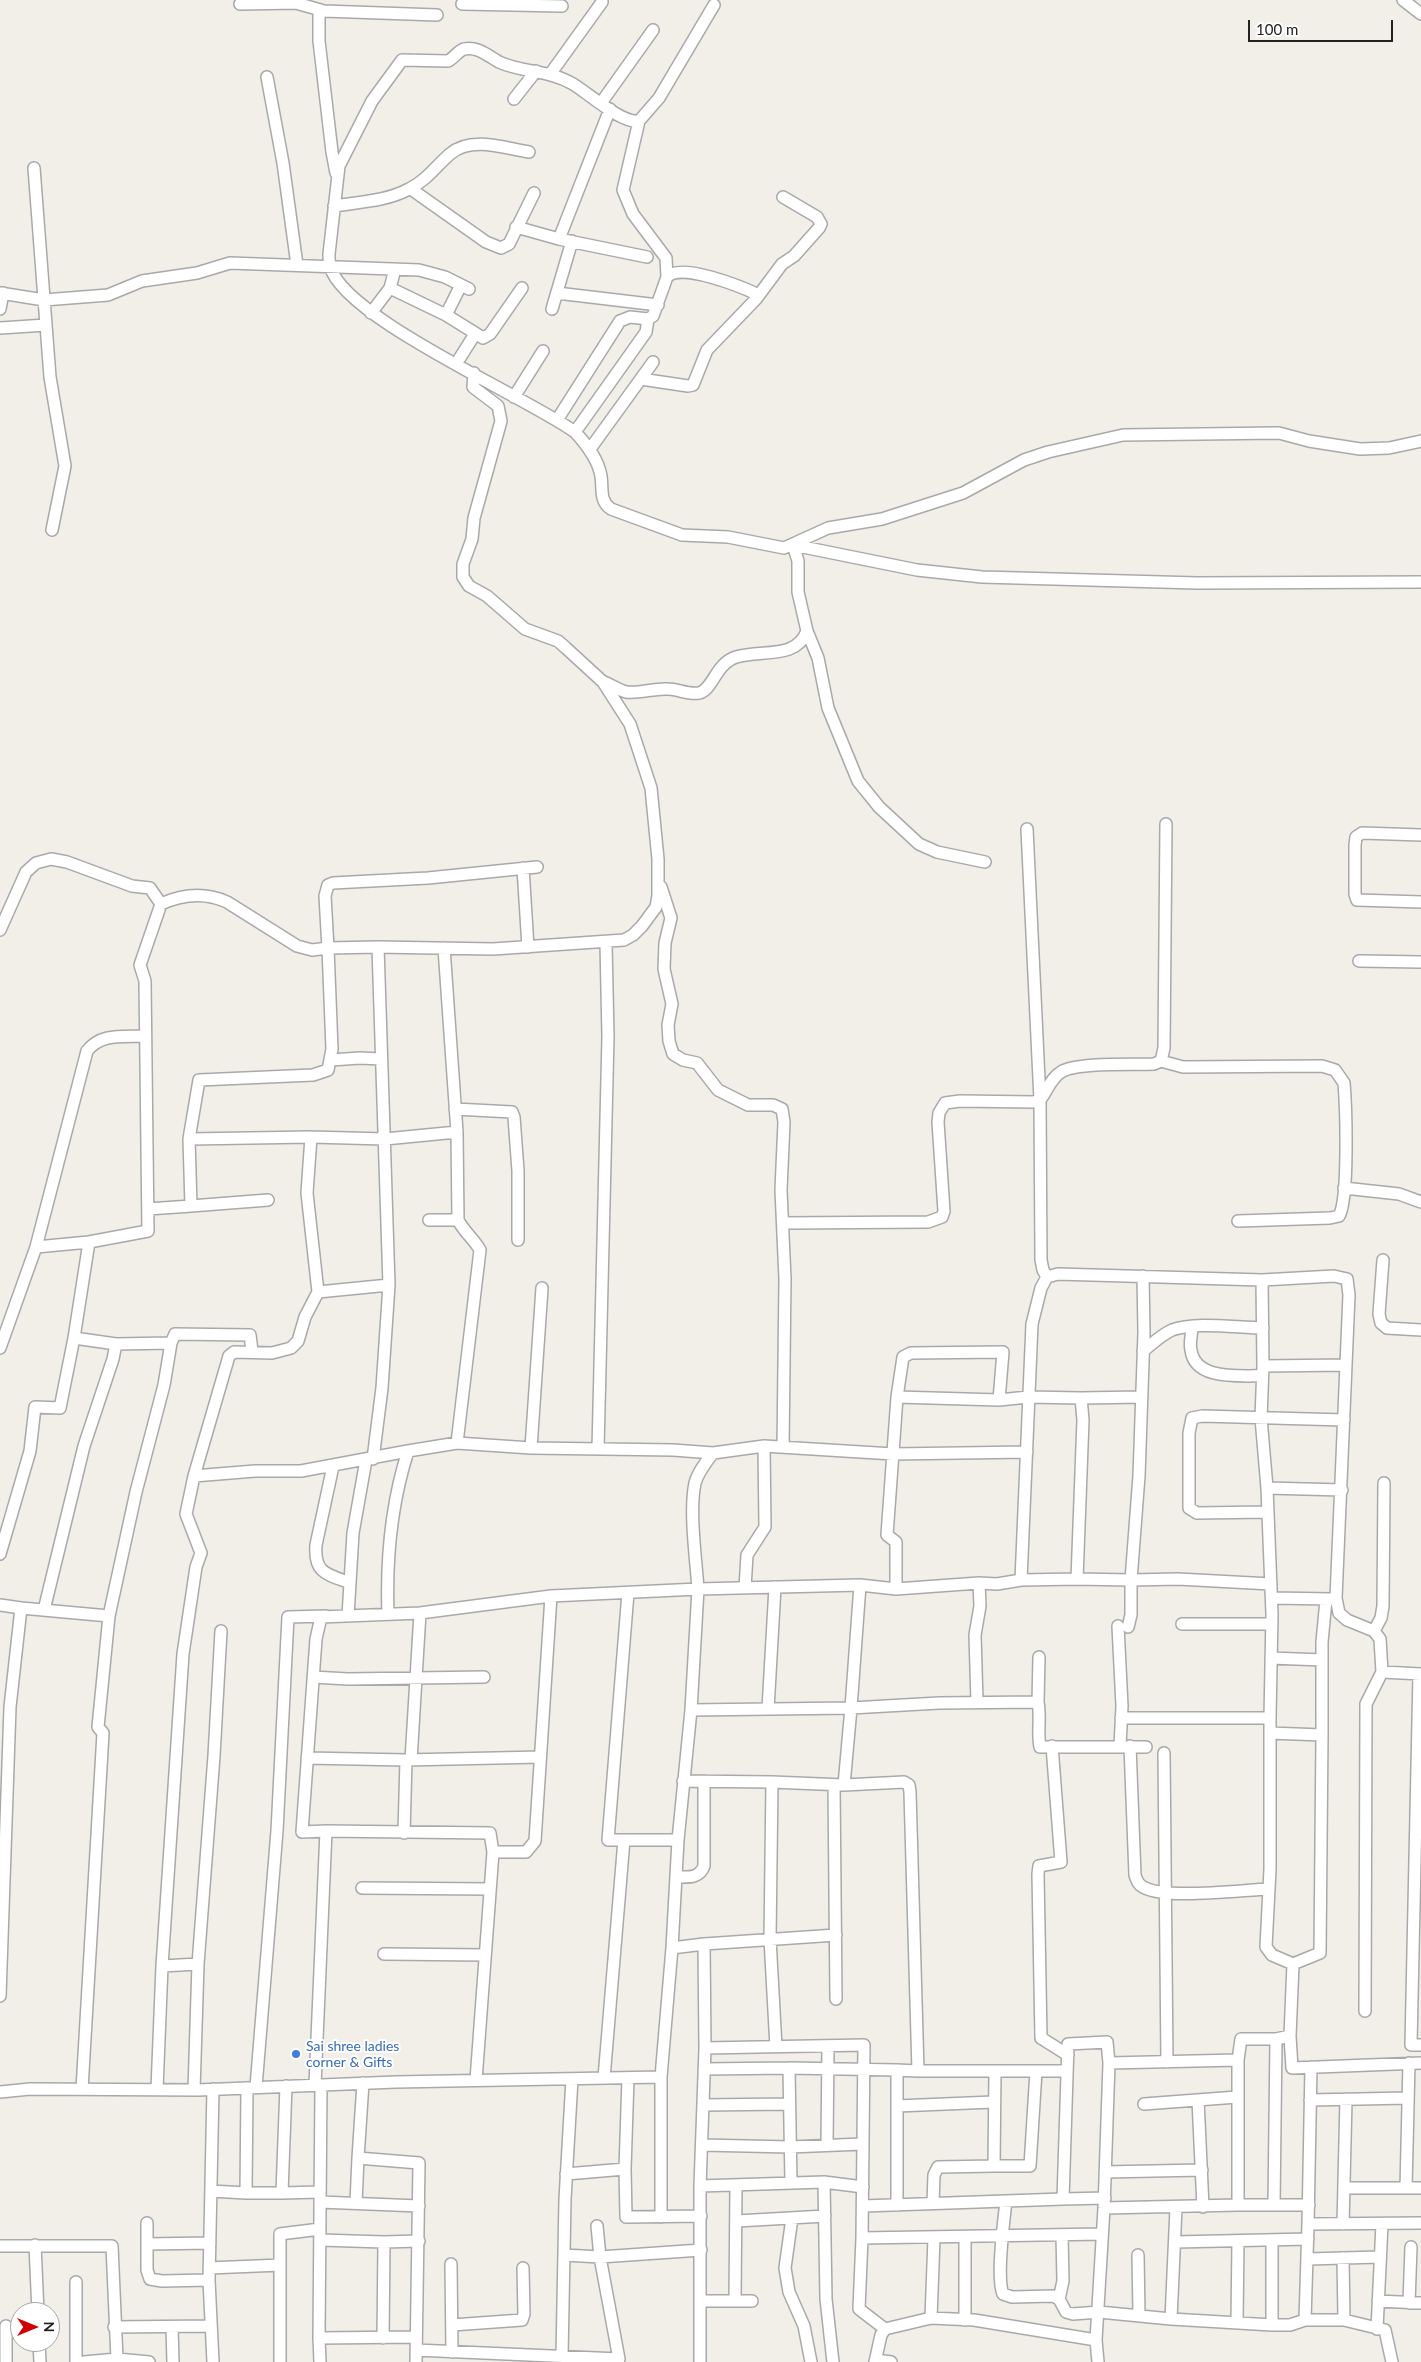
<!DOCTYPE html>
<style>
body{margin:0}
#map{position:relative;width:1421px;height:2362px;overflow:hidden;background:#f2efe9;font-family:Lato,sans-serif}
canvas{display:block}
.north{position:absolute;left:10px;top:2302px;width:50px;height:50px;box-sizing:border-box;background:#fff;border:1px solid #a7a7a7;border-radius:50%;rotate:90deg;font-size:14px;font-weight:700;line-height:20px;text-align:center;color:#222}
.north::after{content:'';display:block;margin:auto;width:18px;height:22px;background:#d40000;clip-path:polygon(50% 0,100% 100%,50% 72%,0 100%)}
.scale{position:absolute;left:1248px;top:20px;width:145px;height:22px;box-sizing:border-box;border:2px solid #222;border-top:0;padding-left:6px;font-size:15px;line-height:18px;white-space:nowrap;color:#222;-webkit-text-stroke:4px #fff;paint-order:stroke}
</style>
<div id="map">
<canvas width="1421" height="2362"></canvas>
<div class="north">N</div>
<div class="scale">100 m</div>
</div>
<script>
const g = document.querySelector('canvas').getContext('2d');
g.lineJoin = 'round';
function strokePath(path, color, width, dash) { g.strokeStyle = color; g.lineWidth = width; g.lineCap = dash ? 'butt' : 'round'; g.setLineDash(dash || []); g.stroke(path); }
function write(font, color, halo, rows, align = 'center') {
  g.font = font + ' Lato,sans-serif'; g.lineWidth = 4; g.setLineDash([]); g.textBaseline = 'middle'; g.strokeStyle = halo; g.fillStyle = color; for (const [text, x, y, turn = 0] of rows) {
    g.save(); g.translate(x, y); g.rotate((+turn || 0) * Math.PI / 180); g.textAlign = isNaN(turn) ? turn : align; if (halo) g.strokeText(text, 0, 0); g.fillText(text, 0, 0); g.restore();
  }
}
const minor = new Path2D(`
 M1403 0 1421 14
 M240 4 296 3 324 11 437 15
 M462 4 562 6
 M714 5 659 98 639 121C622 124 588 93 573 84 550 70 523 73 499 62 488 56 478 46 464 49 458 51 454 58 448 61L402 60 372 101 339 166 329 254C329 258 329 262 330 266 343 318 527 397 575 432 587 445 598 459 601 476 603 488 599 501 611 509L682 535 728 537 784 548 828 528 882 519 963 493 1024 460 1048 452 1123 435 1279 433 1309 441 1360 449 1389 448 1421 441
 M319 11V41L332 152 336 173
 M551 73 602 2
 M267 77 283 163 297 265
 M514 99 536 71
 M601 103 653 30
 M639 121 623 190 633 214 666 258 667 277
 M34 168 50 377 65 466 52 530
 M411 189 486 242 501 248 509 244 534 193
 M334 206C360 202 387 201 409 189 426 181 436 166 450 154 471 136 504 148 529 152
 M516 227 559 239 647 257
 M559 239 610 109
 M390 288 446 315 483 338 490 334 522 288
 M0 293 44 300 108 295 142 281 197 273 230 263 419 270 445 277 469 289
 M557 293 658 305
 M0 309 3 293
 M552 309 572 241
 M371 313 390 288 395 269
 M446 315 461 285
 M0 328 46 325
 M456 364 475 334
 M641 379 688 386 693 385 707 350 756 299 782 264 794 256 819 228 821 224 817 217 783 197
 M514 397 543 351
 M557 420 620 321 630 317 648 319 653 316 667 277C681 262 742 287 759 295
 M575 432 646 332 648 319
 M590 449 653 362
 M793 545 917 570 982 577 1197 583 1421 582
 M807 631 818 658 828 708 858 781 879 807 919 844 937 852 985 862
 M604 682C611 685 619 690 626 692 639 694 654 688 668 689 678 689 688 695 699 693 713 690 715 664 736 657 762 649 796 660 807 631L798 592V561L793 545
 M1027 829 1040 1100 1041 1260 1043 1270 1047 1277
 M1421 835 1362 833 1356 837 1355 845V894L1357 900 1421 902
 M523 868 528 947
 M661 887 671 918 665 943 664 969 672 1004 668 1025 669 1041 673 1054 683 1060 697 1063 718 1090 748 1105H773L782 1109 784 1122 781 1190 785 1279 783 1447
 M161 904C183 894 205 892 227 902L297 946 312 950 328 948 325 896 328 885 333 883 428 878 537 867
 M0 930 26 872 36 863 51 859 67 862 132 886 150 888 161 904 140 965 145 981 148 1231 89 1242
 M378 947 493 949 624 940 633 935 642 926 656 907 658 896V859L651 788 630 724 603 682 566 648 558 641 525 629 487 596 469 586 463 577V564L472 539 474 518 501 421 498 406 473 387 474 373
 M444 948 457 1132
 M1359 961 1421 962
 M331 1060 360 1058 381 1059
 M1161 1061 1183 1067 1322 1066 1335 1070 1344 1083C1346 1107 1349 1199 1339 1216L1330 1218 1238 1221
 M455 1109 512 1112 514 1117 518 1171V1240
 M311 1137 307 1193 318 1292 389 1285 382 1388 373 1459
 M189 1139 199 1080 313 1075 328 1070 332 1049 328 948 378 947 389 1285
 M1344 1188 1399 1194 1421 1202
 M191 1206 268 1200
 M148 1209 191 1206 189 1139 311 1137 385 1139 457 1132 458 1220H429
 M784 1223 928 1222 942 1217 944 1211 938 1122 939 1113 945 1103 960 1101 1033 1102 1040 1100C1047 1091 1051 1078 1061 1072 1077 1062 1134 1065 1154 1064L1161 1061 1164 1048 1166 824
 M36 1247 87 1051C101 1033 122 1037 144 1036
 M1383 1260 1379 1314 1381 1323 1387 1328 1421 1330
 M1262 1280 1334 1276 1347 1279 1349 1295 1336 1598 1339 1613 1347 1620 1374 1631 1380 1639 1382 1672 1421 1674
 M1192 1327C1192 1334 1189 1343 1191 1350 1195 1381 1240 1375 1262 1376
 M116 1344 171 1343 175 1334 250 1335 252 1351
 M0 1348 36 1247 89 1242 74 1338
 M1143 1351C1152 1344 1161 1335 1172 1330 1195 1321 1238 1328 1263 1328
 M1263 1366 1346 1365
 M897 1397 903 1357 911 1353 1003 1352 999 1400
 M1081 1398 1142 1397
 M457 1443 480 1250C474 1239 464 1232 458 1220
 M531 1448 542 1288
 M598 1449 608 1037 606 943
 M408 1451 457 1443 531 1448 673 1450 713 1453
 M333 1466 316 1545C314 1572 325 1574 348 1582
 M194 1476 255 1471H301L408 1451C391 1504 386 1558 388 1614
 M1267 1488 1342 1490
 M1267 1512 1197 1513 1189 1508V1433L1192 1418 1202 1416 1344 1420
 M0 1554 30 1451 35 1407 60 1408 74 1338 116 1344 113 1359 84 1446 44 1610
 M1021 1580 1032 1324 1041 1288 1047 1277 1058 1274 1262 1280 1263 1366 1261 1418 1267 1488 1272 1614 1270 1718
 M860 1585 698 1589C696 1559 689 1511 695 1483 698 1472 706 1462 713 1453L764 1446 893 1454 1027 1452
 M745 1588 747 1555 765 1527 764 1446
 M896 1589V1542L887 1535 897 1397 999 1400 1028 1397 1081 1398 1083 1420 1077 1579
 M628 1593 608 1840H678
 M1272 1598 1332 1599
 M0 1605 21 1608
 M420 1613 551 1596
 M109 1616 136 1492 164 1385 171 1343
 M348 1616 353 1533 366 1460
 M1182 1624H1272
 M1118 1626 1122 1706 1120 1746
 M1128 1627 1131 1615V1580L1139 1476 1144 1333 1143 1276
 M1374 1631 1381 1618 1383 1606 1384 1483
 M1271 1658 1322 1660
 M1419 1674 1411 2045H1421
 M313 1677 348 1679 484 1677
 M977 1702 975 1635 980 1606 979 1583
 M1038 1702 1039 1657
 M768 1709 775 1587
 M691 1710 851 1708 844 1785
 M1121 1718H1270V1733L1322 1735 1320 1953 1293 1964 1290 2036 1292 2068 1421 2063
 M1270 1733V1869L1266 1947 1272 1955 1293 1964
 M1322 1735V1642L1326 1600
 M1052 1746 1061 1862 1039 1866 1038 1874 1041 2038 1068 2055
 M1130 1746 1135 1875C1137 1881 1138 1884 1143 1887 1165 1900 1241 1890 1269 1889
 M1146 1747H1040C1037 1732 1041 1717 1038 1702L939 1703 851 1708 860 1585 896 1589 979 1583 997 1584 1021 1580 1077 1579 1131 1580 1178 1579 1271 1584
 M1164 1753 1167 2062
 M307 1758 406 1760
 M683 1781 772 1782
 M834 1785 836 1999
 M326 1831 302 1832 316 1639 321 1617 420 1613 411 1760
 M404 1833 406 1760 540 1757
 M676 1877C688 1877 699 1879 704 1866V1781
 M362 1888 490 1889
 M704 1944 836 1935
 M384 1954 485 1955
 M198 1964 214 1756 221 1631
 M162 1966 183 1654 196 1567 201 1553 186 1514 194 1476 229 1356 234 1352 272 1353 291 1348 298 1341 305 1317 318 1292
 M0 1996 10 1707 21 1608 109 1616 98 1727 103 1733 82 2089
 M1365 2011 1366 1704 1382 1672
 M776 2047 770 1939 772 1782 844 1785 904 1782 909 1785 910 1792 918 2071H1067
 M705 2048 864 2045 862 2238 859 2309 885 2329 881 2335 875 2362
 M1109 2063 1238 2060 1241 2039H1276L1290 2036
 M789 2068 791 2183
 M704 2069 789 2068 897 2070
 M995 2071 994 2166H1030L1036 2071
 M661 2077V2217
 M604 2078 624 1840
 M476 2080 493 1852H526L535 1841 551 1596 698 1589 691 1710 678 1840 672 1948
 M363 2083 358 2158 419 2163 416 2362
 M315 2085 326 1831 490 1833 493 1852
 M321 2085 319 2338 416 2337
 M286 2086 282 2193 320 2192
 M256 2087 277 1831 288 1617 326 1616
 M247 2088 246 2193H282
 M157 2089 162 1966 198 1964 194 2090
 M0 2092 30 2089 198 2090 396 2082 661 2077 672 1948 704 1944 705 2048 700 2186V2362
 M1198 2100 1203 2207
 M1310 2100 1408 2098
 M1144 2104 1237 2097
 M703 2105 789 2104
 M897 2106 993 2102
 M702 2145 790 2147 862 2144
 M827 2145 828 2046
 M625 2169 628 2078
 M1105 2172 1202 2170
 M566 2174 625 2169 626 2217 701 2216
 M824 2182 826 2299 833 2362
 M700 2186 824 2182 863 2187
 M1344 2188H1421
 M1406 2188 1409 2063
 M211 2191 246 2193
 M1063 2199 1105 2198
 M1006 2201C1004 2220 996 2278 1003 2294L1012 2297 1053 2296 1059 2299 1066 2312 1073 2314 1099 2312 1171 2319 1176 2208
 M320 2202 419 2206
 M356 2203 358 2158
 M933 2203 934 2175 938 2167 994 2166
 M897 2205V2070L918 2071
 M1238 2205H1309
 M1274 2205 1276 2039
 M863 2206 1063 2199 1068 2044 1107 2042 1109 2063 1104 2208 1096 2340
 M1104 2208 1238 2205V2060
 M792 2218 785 2268 789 2292 804 2326 811 2362
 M737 2221 825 2216
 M147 2223V2270L150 2279 162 2281 209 2280
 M1308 2224 1311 2067
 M1343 2224 1346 2099
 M597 2226 600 2257 619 2359
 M862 2238 1102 2234
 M320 2240 384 2242 383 2338
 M1272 2240V2325
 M384 2242 419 2241
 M1176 2242 1308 2239
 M147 2244 210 2243
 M35 2245 38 2312
 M0 2246H112L117 2359 149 2362
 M564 2255 600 2257 701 2250
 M1138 2255 1139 2315
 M1343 2258 1344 2320
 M1308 2259 1379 2257
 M451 2264 452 2352
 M209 2268 280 2265
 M76 2282V2362
 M1059 2299 1063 2281 1062 2235
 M701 2301H752
 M735 2301 736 2185
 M1378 2301 1421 2303
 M1409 2303 1411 2247
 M931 2318 934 2238
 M1171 2319 1272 2325H1290L1305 2320H1344L1385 2330 1392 2362
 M965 2320V2238
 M1305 2320 1308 2224 1421 2223
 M1237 2322 1238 2241
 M452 2325 522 2320 524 2314 523 2268
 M6 2326V2362
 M114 2327 211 2326
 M172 2327 173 2362
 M885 2329 931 2318 974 2320 1096 2340 1098 2362
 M1377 2329 1382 2224
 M319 2338 320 2362
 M39 2342 40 2362
 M416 2350 619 2359 618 2362
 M562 2356 565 2199 572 2079
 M876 2360 891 2362
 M84 2362 117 2359
 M213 2362 209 2280 213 2089
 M280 2362V2234L320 2229`);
const markers = [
 [296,2054,5,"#3f7fe0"]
];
const shopNames = [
 ["Sai shree ladies",306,2046],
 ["corner & Gifts",306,2062]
];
strokePath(minor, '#a9a9a9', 14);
strokePath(minor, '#fff', 11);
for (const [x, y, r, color] of markers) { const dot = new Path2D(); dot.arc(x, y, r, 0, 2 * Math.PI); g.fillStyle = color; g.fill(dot); strokePath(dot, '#fff', 2); }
write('14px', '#366cbe', '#fff', shopNames, 'left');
</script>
